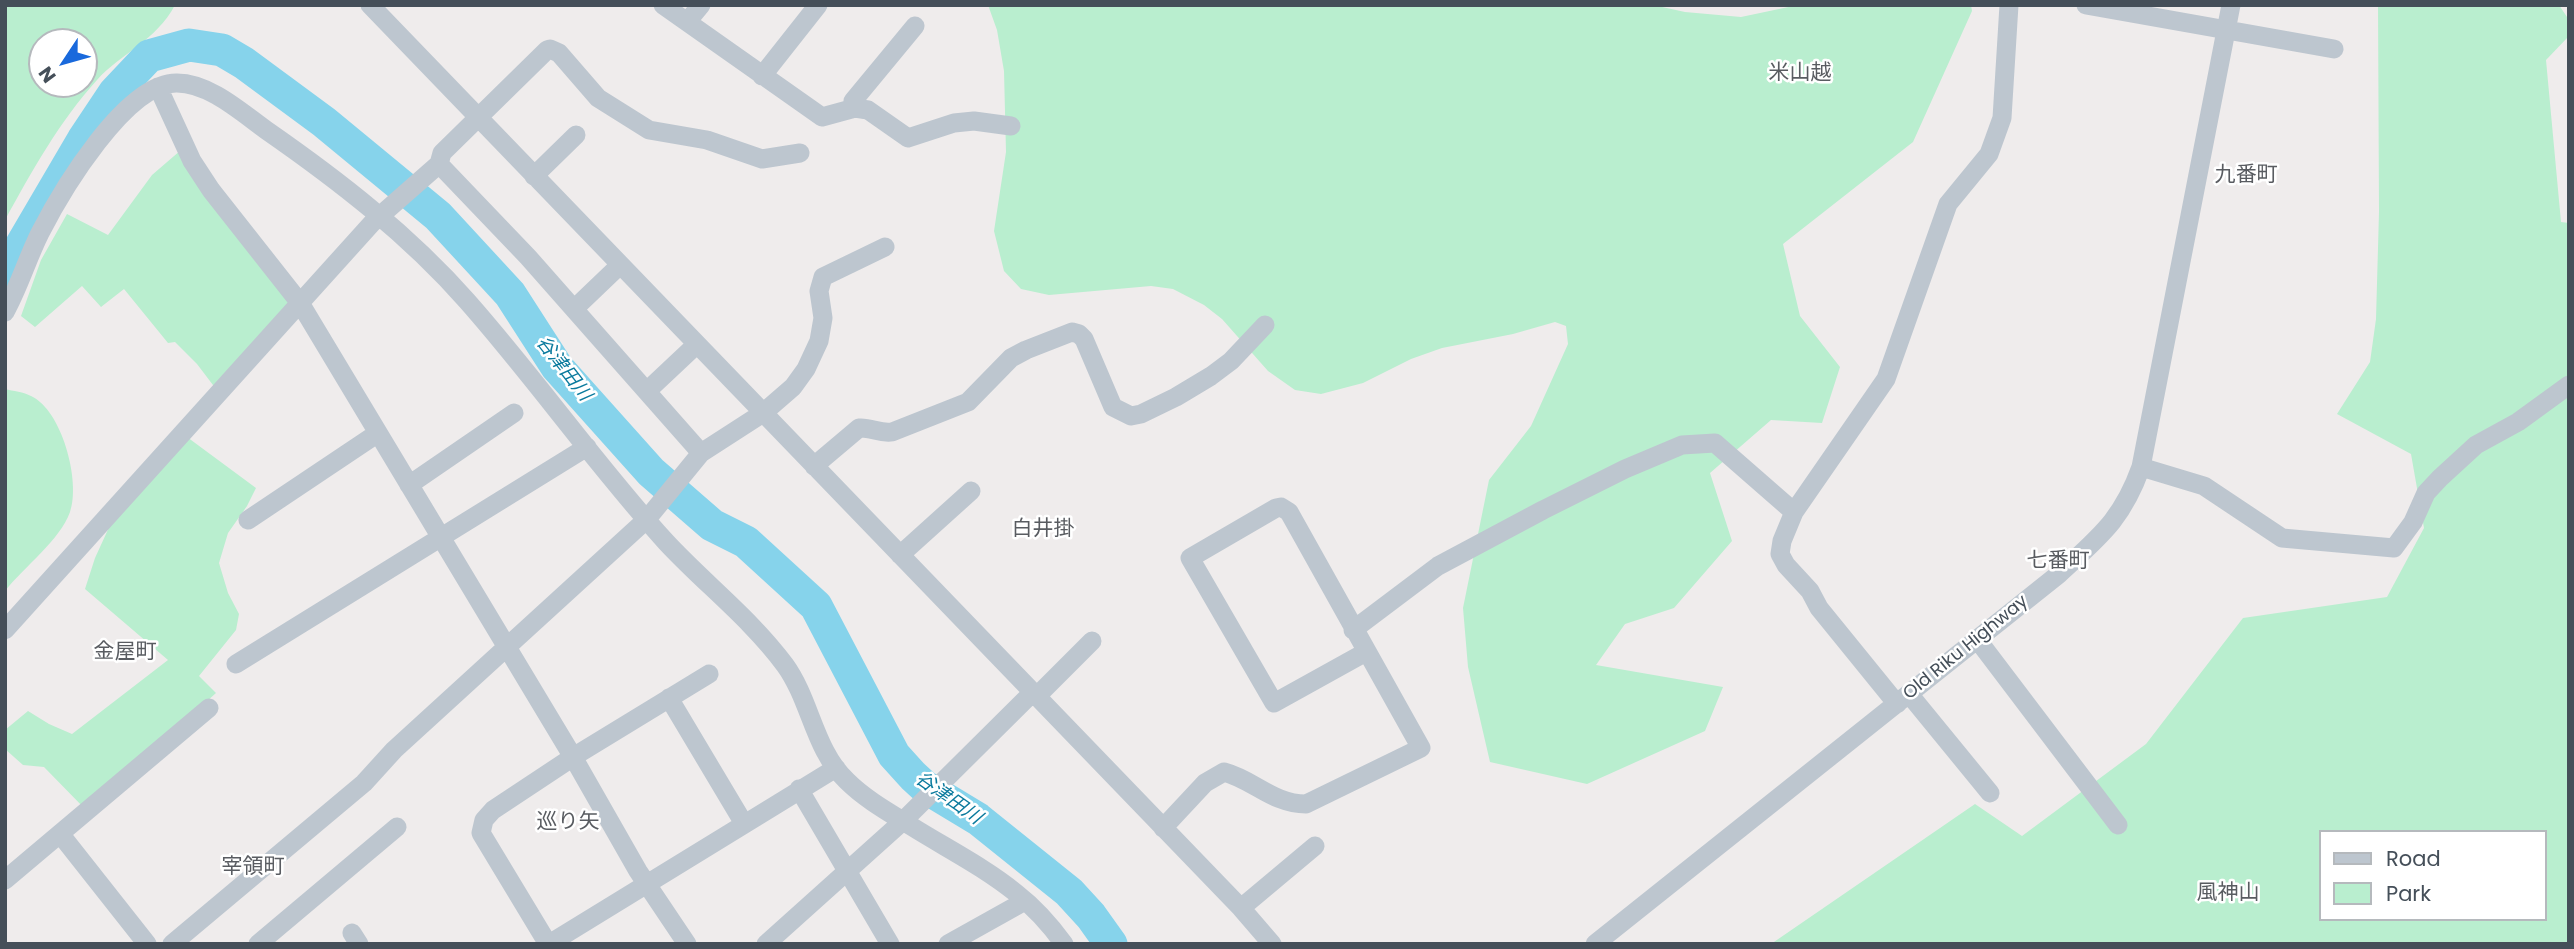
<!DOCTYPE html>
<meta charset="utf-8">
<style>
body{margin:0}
#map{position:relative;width:2574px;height:949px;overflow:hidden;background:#efecec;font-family:Poppins,sans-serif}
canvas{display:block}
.frame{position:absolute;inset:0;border:7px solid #454f59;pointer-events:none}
.legend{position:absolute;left:2319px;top:830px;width:228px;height:91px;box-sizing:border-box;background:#fff;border:2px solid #b5b9bd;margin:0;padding:9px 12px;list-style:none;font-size:21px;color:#454f59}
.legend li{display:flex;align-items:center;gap:14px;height:35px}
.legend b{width:35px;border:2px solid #b5b9bd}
.north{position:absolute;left:28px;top:28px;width:70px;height:70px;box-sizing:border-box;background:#fff;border:2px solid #b5b9bd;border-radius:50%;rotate:234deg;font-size:19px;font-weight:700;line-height:28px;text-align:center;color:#454f59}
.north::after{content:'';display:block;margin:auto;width:24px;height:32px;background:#1969dc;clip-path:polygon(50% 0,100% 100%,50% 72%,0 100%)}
</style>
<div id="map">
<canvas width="2574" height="949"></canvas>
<div class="frame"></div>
<ul class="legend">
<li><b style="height:9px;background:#bdc6cf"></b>Road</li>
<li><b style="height:19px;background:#b9eecf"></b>Park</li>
</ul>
<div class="north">N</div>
</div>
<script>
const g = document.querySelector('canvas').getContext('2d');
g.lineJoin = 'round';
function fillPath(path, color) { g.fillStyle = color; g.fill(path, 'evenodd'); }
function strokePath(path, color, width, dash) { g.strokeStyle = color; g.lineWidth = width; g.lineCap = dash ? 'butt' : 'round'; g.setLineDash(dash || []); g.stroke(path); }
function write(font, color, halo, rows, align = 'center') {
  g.font = font + ' Poppins,"Noto Sans JP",sans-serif'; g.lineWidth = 5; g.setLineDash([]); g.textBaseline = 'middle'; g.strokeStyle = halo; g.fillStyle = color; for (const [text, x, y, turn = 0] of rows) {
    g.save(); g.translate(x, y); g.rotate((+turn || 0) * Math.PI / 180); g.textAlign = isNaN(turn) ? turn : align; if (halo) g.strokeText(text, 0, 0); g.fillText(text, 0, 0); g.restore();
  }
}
const green = new Path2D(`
 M5 5H175C156 41 121 53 97 80 59 122 32 171 5 220ZM42 42H84V84H42Z
 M988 5H1653L1685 12 1741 17 1798 5H1971L1972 11 1913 142 1783 244 1800 316 1840 367 1822 423 1771 420 1710 473 1732 541 1674 608 1625 624 1596 665 1723 687 1705 731 1587 784 1490 762 1468 667 1463 608 1489 480 1531 426 1568 344 1566 326 1555 322 1513 334 1442 348 1411 359 1363 383 1321 394 1295 390 1268 371 1222 319 1204 305 1173 289 1151 286 1049 295 1021 289 1004 271 994 231 1006 152 1004 71 997 30Z
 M2378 5H2559L2569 20V36L2546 60 2561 222 2569 223V944H1771L1975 804 2022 836 2146 744 2243 618 2387 597 2424 528 2411 454 2337 414 2370 362 2376 319 2379 212ZM2320 832H2544V919H2320Z
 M181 150 291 302 216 389 197 364 175 342 168 343 124 289 101 307 82 286 35 327 21 316 41 260 67 214 108 235 152 175Z
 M5 389C13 391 24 392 31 396 62 410 81 482 70 512 60 540 24 567 5 591Z
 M187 437 256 488 247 506 228 533 219 563 228 593 239 614 236 630 199 676 216 693 86 810 44 767 23 765 5 749V730L28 711 49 724 72 734 168 660 85 589 95 558 111 523Z`);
const river = new Path2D(`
 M5 273 83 140 115 92 149 56 189 45 222 50 244 63 324 122 438 216 510 294 557 367 651 472 712 525 746 542 816 606 894 755 913 776 925 787 978 819 1069 892 1091 916 1111 944`);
const minor = new Path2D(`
 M370 5 1241 908 1272 944
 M663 5 822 117 855 108 868 110 908 138 954 123 974 121 1011 126
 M2086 5 2334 49
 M687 22 701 5
 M762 76 818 5
 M158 87 192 161 211 190 300 303 573 757 638 871 687 944
 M855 108 853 101 915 26
 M439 164 528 257 701 453
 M534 176 576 135
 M574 309 620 265
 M5 312C19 287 27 259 40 233 61 192 126 82 177 83 209 83 241 112 266 130 338 180 409 235 467 301 536 379 596 465 666 542 705 584 751 619 785 665 811 701 814 750 847 781 865 799 890 813 911 826 946 848 984 867 1016 893 1034 907 1051 926 1064 944
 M647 391 697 344
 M814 466 859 428C871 427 880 434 892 432L968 402 1011 358 1026 350 1072 332 1079 334 1084 339 1113 407 1131 416 1141 414 1176 397 1211 376 1231 361 1265 325
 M2141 467 2204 486 2282 538 2394 548 2413 522 2426 493 2440 478 2476 445 2518 422 2569 385
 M409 485 514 413
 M248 520 378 433
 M900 555 971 491
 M5 630 373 222 439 164 442 153 547 50 550 49 559 53 598 98 649 130 707 140 762 159 800 153
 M1353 630 1438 566 1543 510 1625 469 1682 445 1715 443 1794 512
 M1977 639 2118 825
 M236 664 587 447
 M1909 694 1990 793
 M1036 697 1092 641
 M669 698 743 822
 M1897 704 1819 608 1810 591 1786 565 1780 554 1782 541 1794 512 1886 379 1948 204 1989 154 2002 118 2009 5
 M799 789 890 944
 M1163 828 1205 783 1224 772C1254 780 1273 804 1306 804L1421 748 1289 512 1281 507 1276 508 1190 558 1274 703 1366 652
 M61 835 147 944
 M5 880 209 708
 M1241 908 1315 846
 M352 933 359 944
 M172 944 364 783 394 750 647 519 701 453 763 413 793 387 806 369 819 341 823 318 819 291 823 277 885 247
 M258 944 397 827
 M548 944 481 833 484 820 493 810 573 757 709 674
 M549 944 836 768
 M766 944 903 821 1032 693
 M948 944 1025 901
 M1595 944 2059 574C2100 536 2122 520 2141 467L2231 5`);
const streetNames = [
 ["Old Riku Highway",1966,648,-39]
];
const waterNames = [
 ["谷津田川",563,369,52],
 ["谷津田川",948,799,35]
];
const quarterNames = [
 ["米山越",1800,74],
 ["九番町",2246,176],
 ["白井掛",1043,530],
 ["七番町",2058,562],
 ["金屋町",125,653],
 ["巡り矢",568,823],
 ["宰領町",253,868],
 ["風神山",2228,894]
];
fillPath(green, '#b9eecf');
strokePath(river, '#86d3eb', 33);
strokePath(minor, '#bdc6cf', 19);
write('18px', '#454f59', '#fff', streetNames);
write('italic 19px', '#0c7b9e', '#fff', waterNames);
write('21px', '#595c61', '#fff', quarterNames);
</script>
